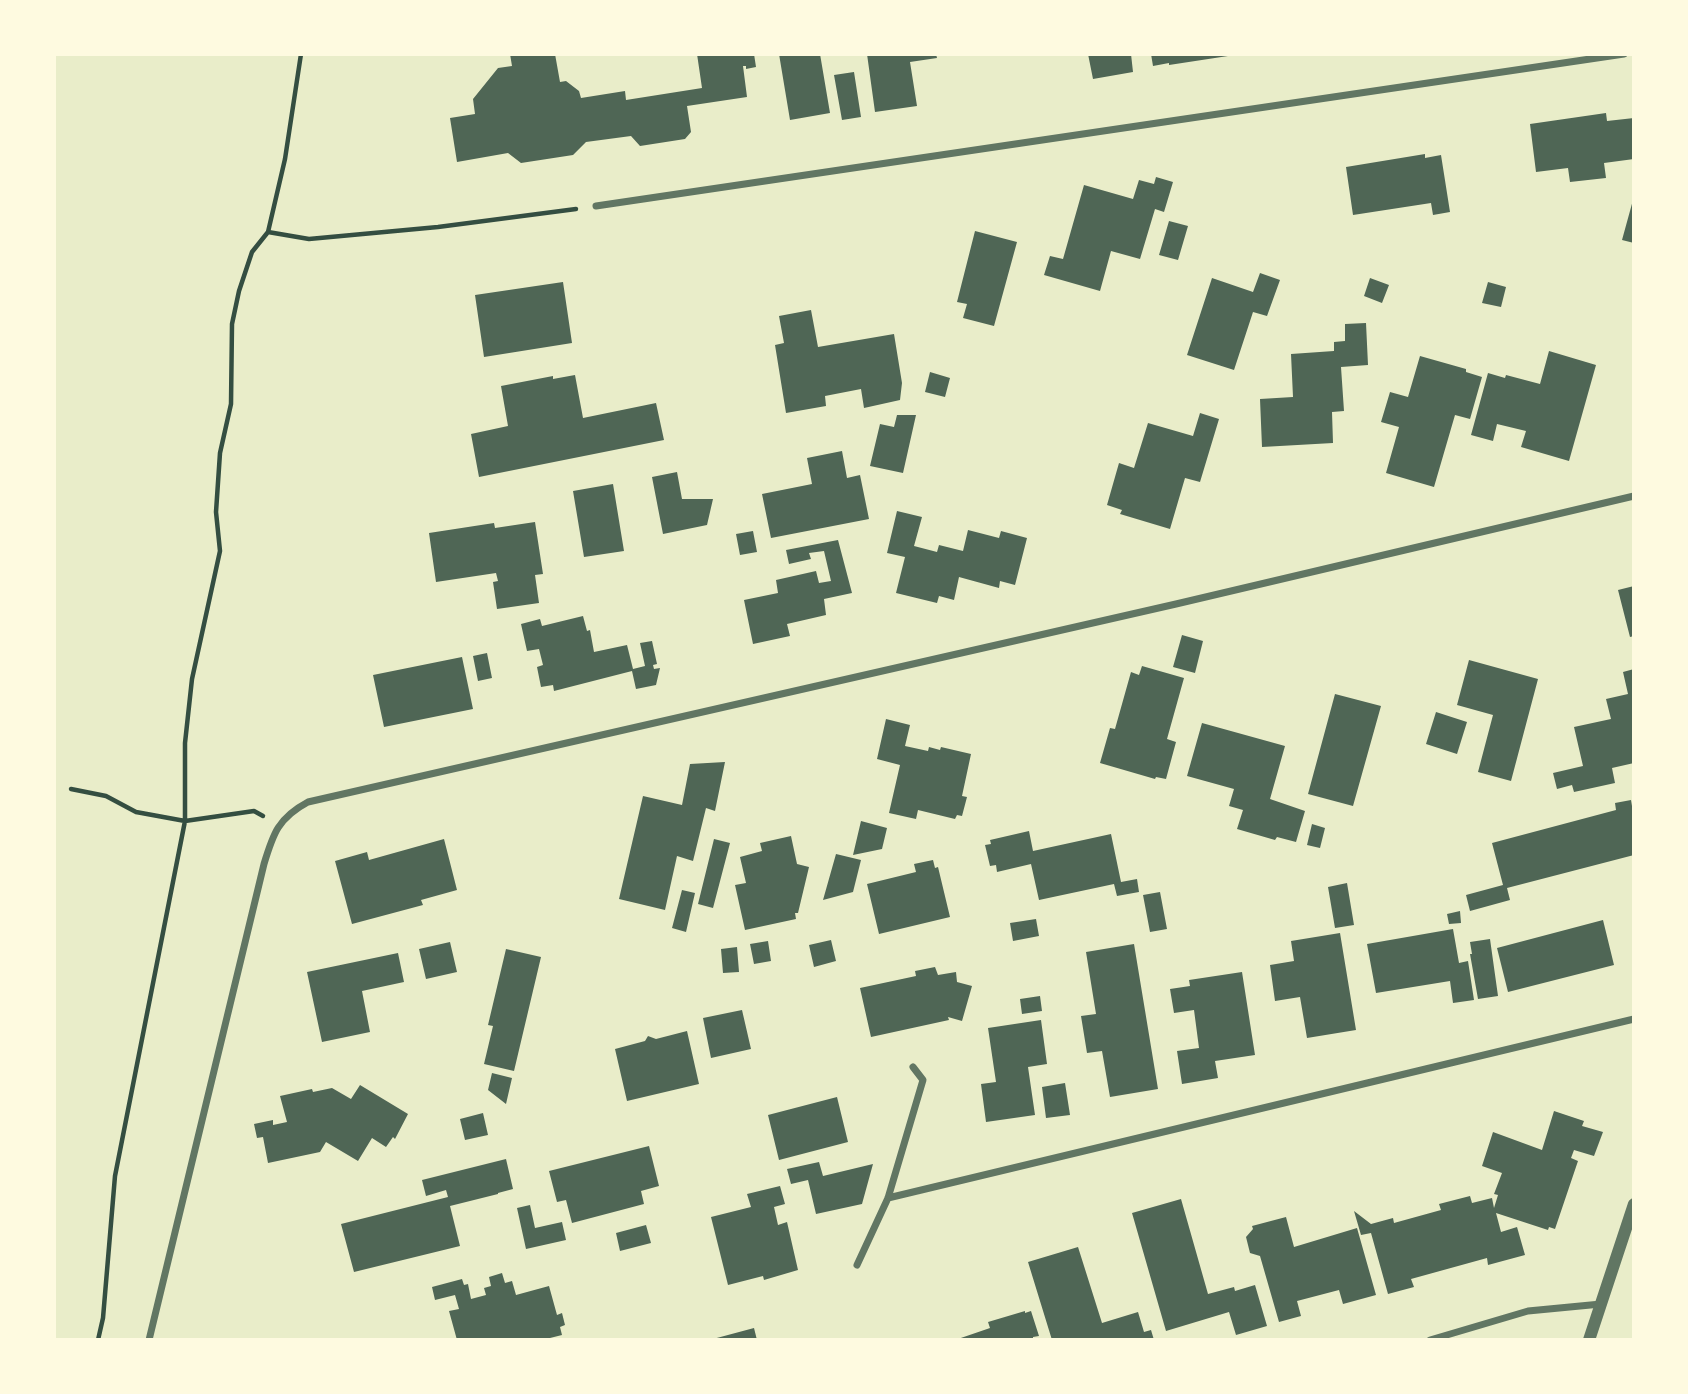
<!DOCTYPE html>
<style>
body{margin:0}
#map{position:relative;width:1688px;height:1394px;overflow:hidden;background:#e9edc9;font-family:Jost,sans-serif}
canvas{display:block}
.frame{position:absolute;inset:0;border:56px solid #fefae0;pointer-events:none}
</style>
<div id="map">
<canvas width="1688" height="1394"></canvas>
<div class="frame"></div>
</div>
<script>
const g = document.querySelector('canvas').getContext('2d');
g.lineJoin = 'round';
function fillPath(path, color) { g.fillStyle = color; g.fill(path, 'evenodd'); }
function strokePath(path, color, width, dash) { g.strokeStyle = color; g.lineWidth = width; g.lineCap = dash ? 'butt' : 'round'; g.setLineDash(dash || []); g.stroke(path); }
const building = new Path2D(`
 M510 54H555L560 82 566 81 579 91 581 98 625 91 626 100 702 88 697 54H754L756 67 746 69V66H743L747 97 687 106 691 132 685 139 640 146 631 136 586 142 573 155 521 163 508 153 457 162 450 118 475 114 473 99 498 68 512 66Z
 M779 54H820L830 113 790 120Z
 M867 54H936L937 58 910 62 917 106 875 112Z
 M1088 54H1131L1133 72 1093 79Z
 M1151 54H1228V56L1169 65V63L1153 66Z
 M854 72 861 117 842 120 834 75Z
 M1606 113 1607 121 1634 118V159L1604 163 1606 178 1570 182 1568 168 1536 172 1530 124Z
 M1425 154V158L1441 155 1450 212 1433 215 1431 203 1353 215 1346 167Z
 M1156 177 1173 182 1164 212 1155 209 1140 259 1111 251 1100 291 1044 275 1050 256 1063 259 1084 185 1133 199 1139 180 1154 184Z
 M1633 200H1634V243L1622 240Z
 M1169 221 1188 226 1178 260 1159 255Z
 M975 231 1017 242 994 326 963 318 967 304 957 302Z
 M1260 273 1280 280 1267 316 1253 312 1234 370 1187 355 1212 278 1253 292Z
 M1370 278 1389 285 1382 303 1364 296Z
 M563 282 572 343 484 357 475 295Z
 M1488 282 1506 287 1501 307 1482 303Z
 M811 310 818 347 894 334 902 383 900 400 864 408 861 389 825 396 826 406 786 413 775 345 784 343 779 316Z
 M1366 323 1368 365 1341 367 1344 411 1332 412 1333 443 1262 447 1260 399 1293 397 1291 354 1334 351V342L1345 341V324Z
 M1549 351 1596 365 1569 461 1521 447 1526 431 1497 424 1493 441 1471 435 1488 373 1505 378 1506 375 1540 384Z
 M1420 356 1466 369V372L1482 377 1470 419 1455 415 1434 487 1386 473 1399 427 1381 422 1390 392 1408 397Z
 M930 372 950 378 945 397 925 392Z
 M575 375 583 418 656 403 664 440 479 477 471 434 508 426 501 386 553 376V379Z
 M1200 413 1219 419 1200 482 1185 478 1170 529 1120 514 1122 510 1107 505 1119 463 1134 468 1148 423 1193 436Z
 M897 415H916L903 473 870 466 880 424 894 427Z
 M842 451 847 478 860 475 869 519 771 538 762 494 812 484 807 458Z
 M677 472 682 499H713L707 525 663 534 652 477Z
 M613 484 624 551 584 557 573 491Z
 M897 511 922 517 914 546 937 552 939 545 963 551 968 530 999 538 1001 531 1027 538 1015 585 1000 581 999 588 959 577 954 600 939 596 937 603 896 593 905 557 887 553Z
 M535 522 543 574 535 575 539 603 497 609 493 582 498 581 496 573 436 582 429 533 494 523 495 528Z
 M753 531 757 552 740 555 736 534Z
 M838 540 852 593 824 599 826 615 787 624 790 636 753 644 744 600 778 593 776 580 816 571 819 583 831 581 824 551 809 553 811 559 789 564 786 550Z
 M1634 586V636L1630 637 1618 590Z
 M583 616 587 631 590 630 594 652 627 645 633 669 645 666 640 643 652 641 657 664 653 665 654 669 660 668 656 685 636 689 632 671 554 691 553 685 541 687 537 667 543 665 539 649 527 651 521 624 540 619 542 626Z
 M1182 635 1203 641 1195 673 1173 667Z
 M487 653 492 678 478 681 473 656Z
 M462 657 473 709 384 727 373 675Z
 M1469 660 1538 679 1511 781 1478 772 1493 715 1457 705Z
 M1142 666 1184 678 1167 739 1176 742 1166 779 1156 777 1155 779 1100 763 1110 728 1115 729 1131 672 1139 675Z
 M1634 669V763L1612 768 1615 783 1574 792 1572 785 1557 789 1553 773 1583 766 1574 727 1611 719 1606 699 1628 694 1623 672Z
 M1335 694 1381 706 1353 806 1308 794Z
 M1436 712 1467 722 1457 754 1426 744Z
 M886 719 910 725 905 746 928 751 929 747 940 750 941 747 971 754 962 796 967 797 962 816 957 815 955 819 918 810 916 819 889 813 900 765 877 759Z
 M1202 723 1285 746 1270 799 1305 811 1296 842 1277 837 1275 840 1237 829 1243 810 1229 806 1234 789 1187 776Z
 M725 762 715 811 706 808 693 861 677 856 665 910 619 899 643 796 682 805 690 764Z
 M1631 800 1632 806 1634 805V855L1507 888 1510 900 1470 911 1466 895 1503 885 1492 843 1616 810 1615 803Z
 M861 821 887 828 882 849 853 855Z
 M1312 824 1325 828 1320 848 1307 845Z
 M1029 831 1033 851 1111 834 1121 882 1137 879 1139 892 1117 896 1114 884 1039 900 1031 864 997 872 996 865 990 866 985 845 991 844 990 840Z
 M791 836 797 864 809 867 798 913H795L796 919 745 930 735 885 746 883 740 857 762 851 760 843Z
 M444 839 457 890 421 900 423 905 352 924 335 861 367 852 369 860Z
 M714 839 730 843 713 908 698 904Z
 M836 854 861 860 853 892 823 900Z
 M933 860 935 868 938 867 950 917 879 934 867 884 916 872 914 864Z
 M1347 883 1354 925 1335 928 1328 887Z
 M682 890 695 893 686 932 672 928Z
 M1160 892 1167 929 1150 932 1143 895Z
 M1460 911 1461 923 1449 924 1447 914Z
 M1036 919 1039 936 1013 941 1010 923Z
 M1603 920 1614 965 1508 992 1497 948Z
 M1453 929 1459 963 1468 961 1474 1000 1453 1003 1450 981 1376 993 1367 944Z
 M1340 933 1356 1030 1307 1038 1300 997 1275 1001 1270 965 1294 961 1291 941Z
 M1490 939 1498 996 1478 999 1470 954H1472L1470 942Z
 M831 940 836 961 814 967 809 945Z
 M768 941 771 961 754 964 750 944Z
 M450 942 457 972 426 979 419 949Z
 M1134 944 1158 1089 1110 1097 1102 1051 1087 1053 1081 1016 1096 1014 1086 952Z
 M737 947 739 972 723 973 721 949Z
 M506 949 541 957 514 1071 484 1064 493 1026 488 1025Z
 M398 953 404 982 362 991 370 1032 322 1042 307 972Z
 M935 967 938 975 956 972 957 982 972 986 962 1021 948 1017 949 1020 871 1037 860 988 916 976 915 971Z
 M1242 972 1255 1055 1215 1061 1218 1078 1182 1084 1177 1051 1199 1048 1194 1010 1174 1013 1170 989 1190 986 1189 980Z
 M1040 996 1042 1011 1022 1014 1020 999Z
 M742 1010 751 1049 711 1058 703 1018Z
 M1041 1020 1047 1064 1028 1067 1035 1115 986 1122 981 1084 996 1082 988 1028Z
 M687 1031 699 1084 627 1101 615 1049 645 1041 648 1036 656 1039Z
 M492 1073 512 1078 506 1104 488 1090Z
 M1065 1083 1070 1115 1046 1118 1042 1087Z
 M360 1085 408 1114 395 1139 393 1137 386 1147 372 1138 358 1161 326 1142 320 1152 268 1163 263 1137 257 1138 254 1124 273 1120V1125L287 1122 280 1096 312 1089 313 1092 332 1088 351 1099Z
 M837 1097 848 1142 779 1160 768 1115Z
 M1554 1111 1584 1121 1582 1126 1603 1132 1594 1156 1574 1150 1571 1158 1578 1161 1555 1229 1549 1227 1548 1230 1496 1213 1501 1232 1517 1227 1525 1255 1488 1265 1487 1258 1411 1279 1414 1287 1388 1294 1371 1233 1361 1235 1354 1211 1371 1224 1393 1218 1394 1223 1441 1210 1439 1204 1470 1196 1472 1203 1492 1198 1494 1208 1498 1195 1494 1194 1502 1173 1482 1166 1493 1132 1542 1150Z
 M483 1113 488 1135 465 1140 460 1119Z
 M649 1146 659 1186 641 1191 644 1204 572 1223 566 1200 557 1202 549 1171Z
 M506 1159 513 1189 498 1193V1194L450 1206 460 1246 354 1272 341 1224 448 1197 446 1190 426 1196 422 1180Z
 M819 1162 823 1176 873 1164 862 1204 816 1214 808 1180 791 1184 787 1169Z
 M780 1186 785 1204 774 1207 778 1225 787 1222 798 1270 764 1280 763 1276 728 1285 711 1217 751 1207 747 1194Z
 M1181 1199 1208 1294 1234 1287 1235 1291 1255 1285 1267 1326 1236 1335 1229 1312 1166 1331 1132 1213Z
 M530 1205 535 1228 562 1222 566 1240 526 1249 517 1208Z
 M1286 1217 1294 1247 1357 1228 1376 1295 1343 1304 1339 1290 1297 1301 1301 1316 1279 1322 1260 1256 1250 1253 1246 1237 1253 1229 1252 1226Z
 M646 1225 651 1243 620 1251 616 1233Z
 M1078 1247 1102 1323 1138 1312 1144 1332 1151 1330 1154 1340H1052L1028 1262Z
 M502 1273 505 1283 512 1281 516 1295 549 1286 557 1315 562 1313 565 1325 560 1327 562 1335 542 1340H457L449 1311 459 1309 455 1295 435 1300 432 1287 462 1279 464 1285 468 1284 471 1299 486 1295 484 1288 491 1286 489 1277Z
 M1025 1311V1313L1031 1311 1039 1336 1033 1337V1340H955L990 1328 988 1322Z
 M754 1328 757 1340H713V1339Z`);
const path = new Path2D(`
 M268 232 309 239 438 227 576 209
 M71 789 106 796 136 812 185 821 254 811 263 816
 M98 1340 103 1318 115 1176 185 821V743L192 679 220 551 216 512 220 453 231 404 232 324 239 291 252 252 268 232 285 159 301 54`);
const minor = new Path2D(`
 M596 206 1624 54
 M888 1198 1634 1019
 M857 1265 888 1198 923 1080 913 1067
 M149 1340 264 864C273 834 278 818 308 802L1176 604 1634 496
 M1430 1340 1528 1311 1601 1304`);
const tertiary = new Path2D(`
 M1589 1340 1634 1204`);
fillPath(building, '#4f6655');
strokePath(path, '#344e41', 4.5);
strokePath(minor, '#617663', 7);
strokePath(tertiary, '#617663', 12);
</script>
